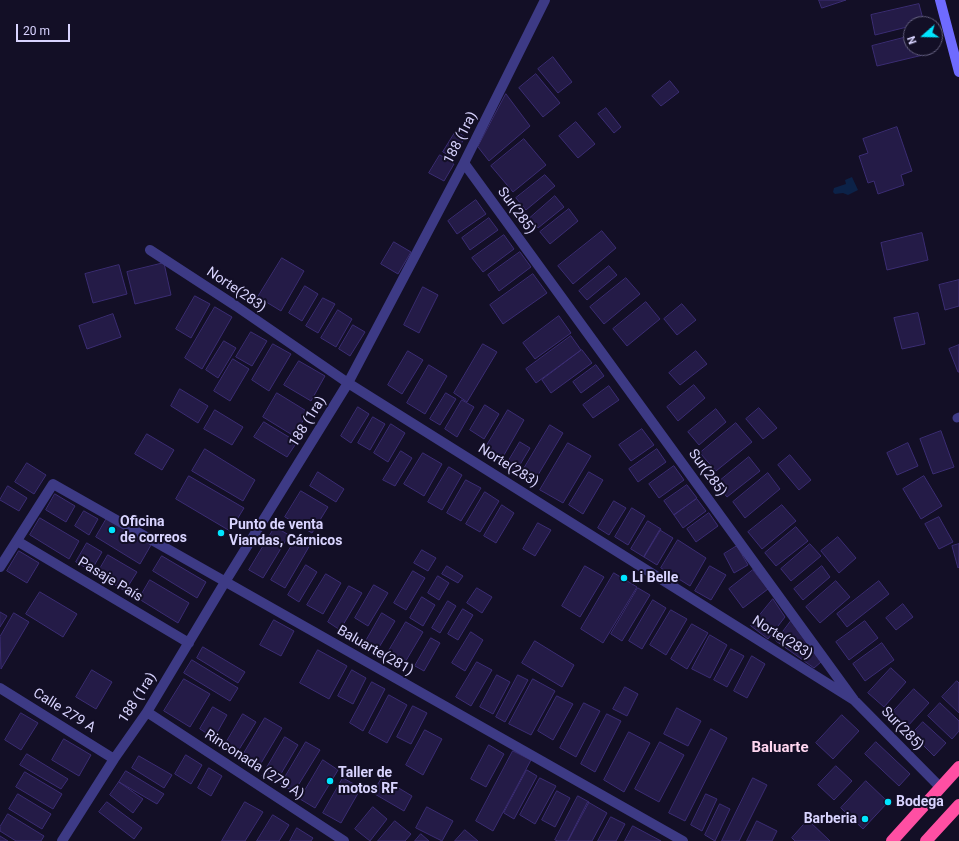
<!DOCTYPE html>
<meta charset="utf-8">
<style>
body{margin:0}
#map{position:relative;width:959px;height:841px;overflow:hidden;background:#130f26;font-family:Roboto,sans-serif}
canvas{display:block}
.north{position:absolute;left:903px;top:16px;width:40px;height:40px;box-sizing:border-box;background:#130f26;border:1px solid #625e7d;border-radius:50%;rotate:250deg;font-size:11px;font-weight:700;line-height:16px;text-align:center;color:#d9d4ff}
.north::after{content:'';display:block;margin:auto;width:14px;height:18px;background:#00e5ff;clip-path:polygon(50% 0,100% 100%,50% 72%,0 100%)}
.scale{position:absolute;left:16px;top:24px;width:54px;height:18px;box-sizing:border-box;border:2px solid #d9d4ff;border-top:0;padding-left:5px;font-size:12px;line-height:14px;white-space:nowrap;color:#d9d4ff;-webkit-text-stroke:3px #130f26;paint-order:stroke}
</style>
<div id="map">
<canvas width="959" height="841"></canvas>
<div class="north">N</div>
<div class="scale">20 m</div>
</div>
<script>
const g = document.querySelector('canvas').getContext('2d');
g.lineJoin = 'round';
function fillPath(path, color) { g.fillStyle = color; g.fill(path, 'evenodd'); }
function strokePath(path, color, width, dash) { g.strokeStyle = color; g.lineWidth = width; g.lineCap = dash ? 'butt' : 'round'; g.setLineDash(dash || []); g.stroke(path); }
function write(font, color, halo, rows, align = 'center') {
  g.font = font + ' Roboto,sans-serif'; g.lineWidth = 4; g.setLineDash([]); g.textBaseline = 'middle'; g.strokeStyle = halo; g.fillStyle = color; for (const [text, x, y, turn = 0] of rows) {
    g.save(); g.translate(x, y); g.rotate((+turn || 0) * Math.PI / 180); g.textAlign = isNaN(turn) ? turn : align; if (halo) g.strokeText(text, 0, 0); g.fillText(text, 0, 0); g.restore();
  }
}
const water = new Path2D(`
 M852 177 858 190 848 195 843 193 835 194 833 192 834 188 846 184 845 180Z`);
const building = new Path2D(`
 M819 0H846L822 8Z
 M919 4 924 23 911 24V26L875 35 871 15Z
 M911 36V48H922L923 55 877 66 872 46Z
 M553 57 572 82 558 93 538 69Z
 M536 74 560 103 543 117 519 88Z
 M670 81 679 92 661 106 652 96Z
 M506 94 530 126 489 161 478 147Z
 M606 108 621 127 614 133 598 114Z
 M576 122 595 144 578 158 559 136Z
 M897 127 912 171 901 175 904 185 878 194 874 181 868 183 859 156 868 153 863 139Z
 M456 131 465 137 453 158 443 152Z
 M524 139 546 165 513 192 491 166Z
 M440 155 454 164 444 181 429 173Z
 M545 175 555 186 526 210 516 198Z
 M555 196 564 207 538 228 530 218Z
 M476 200 486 214 457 234 448 221Z
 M569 209 578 221 550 244 540 232Z
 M489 218 498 230 470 250 462 238Z
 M602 231 616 248 573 284 558 266Z
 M922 233 928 260 887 270 881 243Z
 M504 235 514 249 483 272 472 258Z
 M394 242 411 252 398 274 381 264Z
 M520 252 531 267 499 291 488 275Z
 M282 258 304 271 281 311 258 297Z
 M164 263 171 295 135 304 127 272Z
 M119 265 127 294 93 303 85 274Z
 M609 266 617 275 587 300 579 291Z
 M533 274 547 293 503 324 490 305Z
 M626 278 640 294 604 324 590 307Z
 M959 280V306L945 310 939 285Z
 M305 286 318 294 302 321 289 313Z
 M423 287 438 295 419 333 404 325Z
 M195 296 210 304 191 338 176 329Z
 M323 298 335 304 318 333 306 326Z
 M646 302 660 319 627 346 613 329Z
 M682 304 696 320 677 335 664 319Z
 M215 307 232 317 202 369 185 358Z
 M338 310 352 319 336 347 321 338Z
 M918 313 925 344 902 349 894 318Z
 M113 314 121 337 87 349 79 326Z
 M559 316 571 333 535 359 523 343Z
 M353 325 365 332 350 356 339 349Z
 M251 332 267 341 252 366 236 357Z
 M571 336 581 350 536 383 526 369Z
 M224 341 236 348 218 378 206 370Z
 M273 344 291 354 269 391 252 380Z
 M483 344 497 352 467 402 454 393Z
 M959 345V372H958L949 349Z
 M582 350 592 363 551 393 542 380Z
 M408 351 423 360 402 394 388 385Z
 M696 351 707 364 680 385 669 373Z
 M233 359 249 369 230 401 214 391Z
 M299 361 325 376 311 401 284 385Z
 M429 365 447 376 425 414 407 403Z
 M596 365 604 376 581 393 573 382Z
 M694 385 705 398 678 421 667 407Z
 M609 386 619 400 593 418 583 405Z
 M180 389 208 406 198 423 171 406Z
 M277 393 308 412 294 436 263 417Z
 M446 393 456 399 440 425 430 419Z
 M462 400 474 407 457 437 445 429Z
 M485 405 499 414 484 439 470 430Z
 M358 407 369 414 351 443 341 436Z
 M759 408 777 428 763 439 746 419Z
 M716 409 726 422 699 445 688 432Z
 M215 410 243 427 232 445 204 429Z
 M508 410 524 420 500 462 483 452Z
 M373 417 385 424 370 450 358 443Z
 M264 422 297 442 287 457 254 437Z
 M736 423 752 442 716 471 700 453Z
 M391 424 405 433 388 462 374 453Z
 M550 425 563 433 532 485 519 477Z
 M642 429 654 445 631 461 619 445Z
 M941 431 954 467 933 474 920 439Z
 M147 434 174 450 162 470 135 454Z
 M520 442 530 448 515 473 505 467Z
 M568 443 591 456 563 503 540 490Z
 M908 443 918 466 897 475 887 453Z
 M205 449 255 480 243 501 192 471Z
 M657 449 666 462 638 482 629 469Z
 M401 451 412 458 395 486 383 480Z
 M423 453 442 464 424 496 404 484Z
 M790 455 811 480 799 490 778 465Z
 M749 457 760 471 727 497 716 484Z
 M27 463 46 475 34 494 15 482Z
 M674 466 684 480 659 498 649 484Z
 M449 467 462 475 442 510 428 502Z
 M318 472 344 489 336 502 310 486Z
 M589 472 603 480 583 514 569 505Z
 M768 473 780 489 745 518 733 502Z
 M189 476 244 508 230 531 176 499Z
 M924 476 942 506 921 519 903 489Z
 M466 480 481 488 461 521 447 513Z
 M687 485 697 498 674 515 664 501Z
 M8 486 27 498 19 511 0 500Z
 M301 491 328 507 312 533 285 517Z
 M485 492 499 501 480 532 466 524Z
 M55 494 75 506 66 522 46 510Z
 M697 499 706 511 683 528 674 515Z
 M614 501 626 508 609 535 598 528Z
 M502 505 514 513 496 543 484 536Z
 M782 505 796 521 762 549 748 532Z
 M632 508 645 516 628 545 615 537Z
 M84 511 98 519 89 535 75 526Z
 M709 513 718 526 696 542 687 529Z
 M939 517 953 542 939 549 925 524Z
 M40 518 79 541 69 559 30 535Z
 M107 518 151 545 140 564 96 537Z
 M648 521 661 529 644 557 631 549Z
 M538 523 551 530 535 556 523 549Z
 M275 527 289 535 263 578 249 570Z
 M796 527 808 541 776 566 765 553Z
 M660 530 673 538 657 565 644 557Z
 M297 537 310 545 285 588 271 580Z
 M838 537 856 558 839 573 821 551Z
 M678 540 706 558 690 586 661 568Z
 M87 543 102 552 91 571 76 562Z
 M810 544 821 556 791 581 781 569Z
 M959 544V567L958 568 952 546Z
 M737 546 748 565 734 573 724 554Z
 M422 550 436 558 428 571 414 563Z
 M19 551 39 563 27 583 7 571Z
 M108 555 137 572 125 591 97 574Z
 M162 556 206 582 197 598 153 571Z
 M306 565 317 572 299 602 288 595Z
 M447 566 463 576 458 583 442 574Z
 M585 566 604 577 580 617 562 606Z
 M710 566 726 575 711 600 695 591Z
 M822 566 830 577 803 600 794 589Z
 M753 570 768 589 743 608 729 589Z
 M413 571 425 578 406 610 394 603Z
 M614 573 637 587 603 643 581 629Z
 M326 574 341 583 323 614 307 605Z
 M438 576 449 583 439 600 428 593Z
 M150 580 189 603 178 623 139 599Z
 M836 581 850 597 820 623 806 607Z
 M879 581 889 594 847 627 837 614Z
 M374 585 388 593 368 626 355 618Z
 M349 586 362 593 340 630 328 622Z
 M477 588 492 597 482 613 467 603Z
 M638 588 650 595 622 641 611 634Z
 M40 592 77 614 63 637 26 614Z
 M422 597 435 605 423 626 410 618Z
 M773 599 785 617 768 639 751 626Z
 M653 600 666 608 642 649 629 641Z
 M448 601 456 606 440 633 432 628Z
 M903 604 913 617 896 630 886 618Z
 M463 609 473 615 458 640 448 634Z
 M671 610 687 619 666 655 650 645Z
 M0 612 7 616 0 627Z
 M14 613 29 622 1 669 0 637Z
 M382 613 395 621 378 649 366 641Z
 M274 620 294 631 281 656 260 645Z
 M791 621 821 662 814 668 776 641Z
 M865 621 878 638 849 660 836 642Z
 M406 622 423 632 404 664 387 654Z
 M692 624 708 633 687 669 671 659Z
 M471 632 483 640 465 671 452 663Z
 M710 635 727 645 710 678 692 669Z
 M431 638 440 643 424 671 415 666Z
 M535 641 574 665 562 687 522 663Z
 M882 643 894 660 865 681 853 664Z
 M203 647 245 672 238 683 197 658Z
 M731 649 744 656 727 687 714 680Z
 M318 650 347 666 329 699 300 683Z
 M752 656 765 664 747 698 734 691Z
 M192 660 238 688 230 701 184 673Z
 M477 662 492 670 471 706 456 697Z
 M891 668 906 682 884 707 868 693Z
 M92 670 112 682 96 709 76 697Z
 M352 670 366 678 353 704 338 696Z
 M497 675 510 682 493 714 480 707Z
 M518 675 528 680 505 722 496 717Z
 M184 679 210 694 190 727 164 711Z
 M533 679 555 691 531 735 509 724Z
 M957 681 959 683V713L942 697Z
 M372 682 385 689 363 731 350 723Z
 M625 687 638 694 627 716 613 709Z
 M914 689 929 703 906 728 891 714Z
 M389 695 407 705 387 743 369 733Z
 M557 696 573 704 553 740 538 731Z
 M584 703 600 711 576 757 560 748Z
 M940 703 959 721V731L952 739 928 716Z
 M413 706 427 713 411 744 397 737Z
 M213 707 227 715 214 738 200 729Z
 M677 708 701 721 688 746 664 734Z
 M21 713 38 723 21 750 5 740Z
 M243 714 256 722 235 756 223 748Z
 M607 714 621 721 595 772 581 764Z
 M842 715 859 731 833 759 816 743Z
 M265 718 282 728 257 770 240 760Z
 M923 722 946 743 934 756 912 734Z
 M711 729 727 738 685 821 669 813Z
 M425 730 442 739 423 775 406 765Z
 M629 732 650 743 624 792 604 780Z
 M285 737 298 745 275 784 262 776Z
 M64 739 91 755 79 776 52 760Z
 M306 742 320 750 294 792 281 784Z
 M660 742 684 755 659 802 635 789Z
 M876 742 910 774 899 786 865 754Z
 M489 745 504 754 486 787 471 779Z
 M513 751 531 760 493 831 476 821Z
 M27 754 68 779 61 789 20 765Z
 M186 755 202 765 191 784 175 774Z
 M139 756 172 775 164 788 132 768Z
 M323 760 338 770 315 808 300 799Z
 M836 766 852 781 834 800 818 785Z
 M209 768 222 776 211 796 198 788Z
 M527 770 537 776 514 819 504 813Z
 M126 771 164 794 157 804 119 782Z
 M25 772 62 794 53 809 16 787Z
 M343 778 361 788 341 823 323 813Z
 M382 778 412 796 404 811 373 793Z
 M540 778 556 786 535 824 520 815Z
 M753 778 767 785 739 841H722Z
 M866 781 888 802 863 829 841 808Z
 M119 782 143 799 133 813 110 795Z
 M557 791 570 798 555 827 542 820Z
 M18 794 51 814 42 829 9 809Z
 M706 794 717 799 702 831 691 825Z
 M578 796 589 802 568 841H558L555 840Z
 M107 802 142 828 134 839 99 812Z
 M245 802 263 812 245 841H222Z
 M588 802 607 813 592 841H568Z
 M720 804 730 809 715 841 705 835Z
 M373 807 387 819 370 841 355 829Z
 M427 807 453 821 442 841 416 828Z
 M8 814 44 836 41 841H16L0 831V827Z
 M273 815 289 825 279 841H257Z
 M611 817 625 824 616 841H598Z
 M808 820 830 841H795L792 838Z
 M395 821 411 834 405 841H378Z
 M757 821 777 831 772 841H747Z
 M633 826 661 841H625Z
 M297 828 313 838 311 841H290Z
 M465 830 478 841H455Z
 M421 834 429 841H415Z
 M0 836 8 841H0Z`);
const lane = new Path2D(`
 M957 418 959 417`);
const street = new Path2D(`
 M464 163 854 700 941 788
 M150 250 236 306 348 383 854 700
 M17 541 189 643
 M0 567 53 484 683 841
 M0 688 114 759
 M147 712 344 841
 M62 841 114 759 147 712 225 582 348 383 464 163 545 0`);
const secondary = new Path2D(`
 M940 0 959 72`);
const highway = new Path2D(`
 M892 841 959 767
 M926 841 959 805`);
const markers = [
 [112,530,4,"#00e5ff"],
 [221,533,4,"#00e5ff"],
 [624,578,4,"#00e5ff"],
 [330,781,4,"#00e5ff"],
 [888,802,4,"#00e5ff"],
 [865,819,4,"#00e5ff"]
];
const streetNames = [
 ["188 (1ra)",461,138,-63],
 ["Sur(285)",516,211,54],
 ["Norte(283)",236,290,34],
 ["188 (1ra)",308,422,-58],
 ["Norte(283)",508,466,32],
 ["Sur(285)",707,473,54],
 ["Pasaje País",110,580,31],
 ["Norte(283)",782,638,32],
 ["Baluarte(281)",375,651,30],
 ["188 (1ra)",138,698,-57],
 ["Calle 279 A",64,711,32],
 ["Sur(285)",902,729,46],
 ["Rinconada (279 A)",254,765,33]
];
const poiNames = [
 ["Oficina",120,522],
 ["de correos",120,538],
 ["Punto de venta",229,525],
 ["Viandas, Cárnicos",229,541],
 ["Li Belle",632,578],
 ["Taller de",338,773],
 ["motos RF",338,789],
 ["Bodega",896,802],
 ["Barberia",857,819,"right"]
];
const neighbourhoodNames = [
 ["Baluarte",780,748]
];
fillPath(water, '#0c2248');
fillPath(building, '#241b47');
strokePath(building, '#3b2d73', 1);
strokePath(lane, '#3d3a85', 9);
strokePath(street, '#3d3a85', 10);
strokePath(secondary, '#6f6bff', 10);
strokePath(highway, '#ff4fa3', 12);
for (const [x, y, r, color] of markers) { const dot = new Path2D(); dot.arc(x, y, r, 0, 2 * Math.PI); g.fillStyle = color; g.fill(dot); strokePath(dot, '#130f26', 1.5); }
write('14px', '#d9d4ff', '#130f26', streetNames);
write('bold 14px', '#d9d4ff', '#130f26', poiNames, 'left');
write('bold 15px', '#ffd6f0', '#130f26', neighbourhoodNames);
</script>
